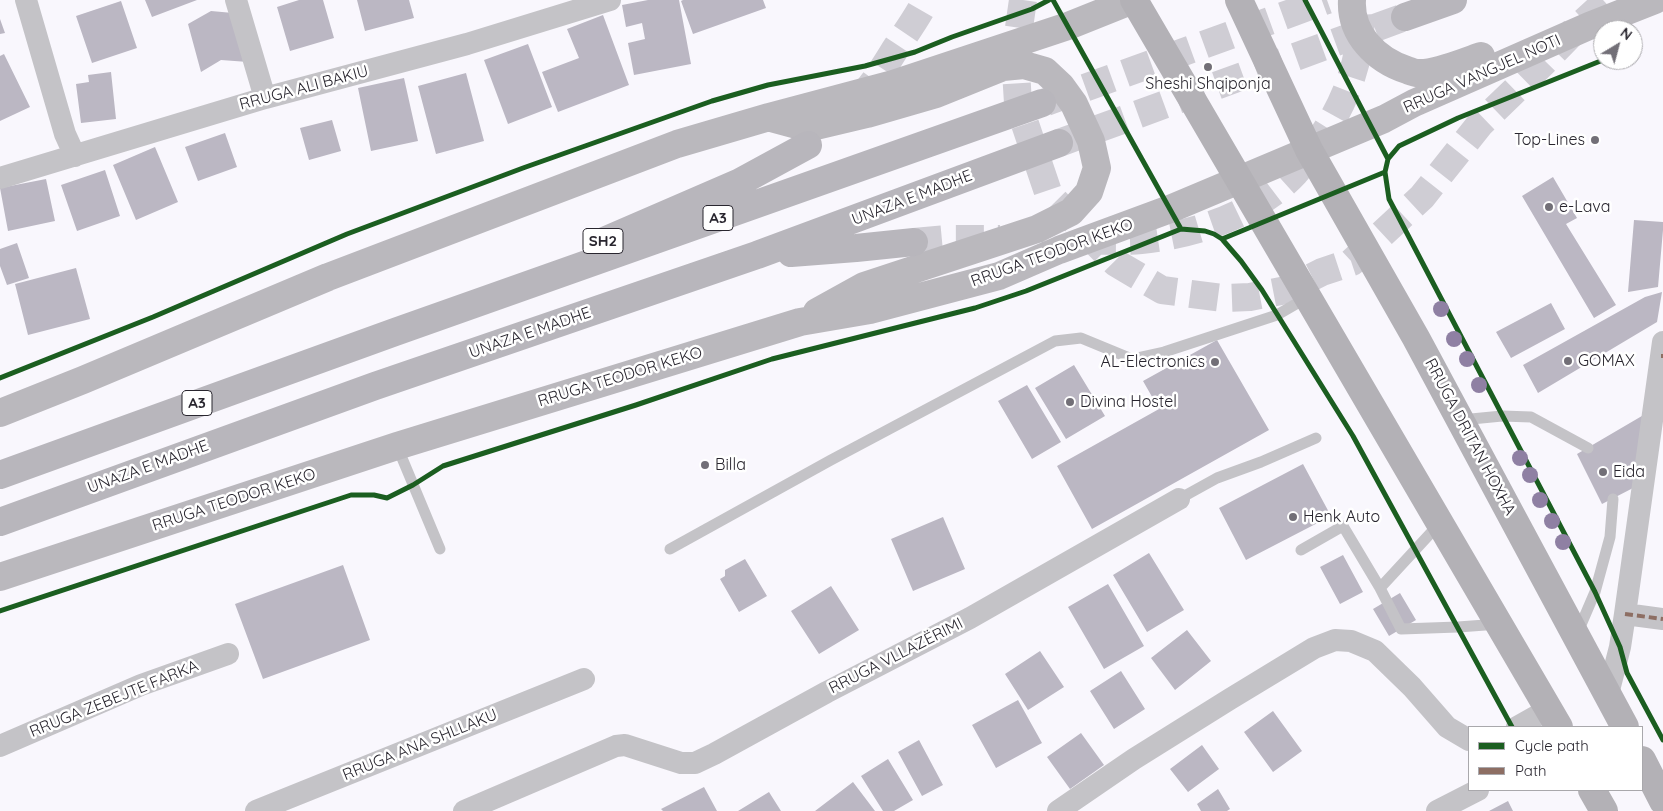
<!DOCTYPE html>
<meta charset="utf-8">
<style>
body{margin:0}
#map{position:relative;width:1663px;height:811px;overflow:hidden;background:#f9f7fd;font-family:Quicksand,sans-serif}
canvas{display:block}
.legend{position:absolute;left:1468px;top:726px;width:175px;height:65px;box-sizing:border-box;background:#fff;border:1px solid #a9a8ac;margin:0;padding:6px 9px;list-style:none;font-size:15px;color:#29262f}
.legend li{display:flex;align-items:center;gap:10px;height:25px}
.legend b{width:25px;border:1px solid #a9a8ac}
.north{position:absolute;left:1593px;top:20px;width:50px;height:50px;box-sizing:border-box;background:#fff;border:1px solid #a9a8ac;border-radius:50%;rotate:37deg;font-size:14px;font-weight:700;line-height:20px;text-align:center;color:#29262f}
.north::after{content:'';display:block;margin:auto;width:18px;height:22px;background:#726f77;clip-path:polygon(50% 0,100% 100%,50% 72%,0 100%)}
</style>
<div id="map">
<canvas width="1663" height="811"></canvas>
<ul class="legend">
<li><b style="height:6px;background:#1b5e20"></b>Cycle path</li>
<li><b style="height:6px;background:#8d6e63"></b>Path</li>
</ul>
<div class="north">N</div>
</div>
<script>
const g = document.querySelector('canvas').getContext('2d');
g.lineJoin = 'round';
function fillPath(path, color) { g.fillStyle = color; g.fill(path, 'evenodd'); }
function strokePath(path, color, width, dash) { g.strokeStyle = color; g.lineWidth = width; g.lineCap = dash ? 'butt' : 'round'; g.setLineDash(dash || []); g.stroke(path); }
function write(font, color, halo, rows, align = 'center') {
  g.font = font + ' Quicksand,sans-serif'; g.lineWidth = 5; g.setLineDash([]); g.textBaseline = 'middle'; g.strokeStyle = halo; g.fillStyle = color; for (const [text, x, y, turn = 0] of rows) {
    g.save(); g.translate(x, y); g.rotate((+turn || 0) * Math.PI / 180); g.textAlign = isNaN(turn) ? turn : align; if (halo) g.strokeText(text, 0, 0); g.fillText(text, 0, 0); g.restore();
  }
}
const building = new Path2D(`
 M145 0H197L152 17Z
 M299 0H323L334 38 290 51 277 7Z
 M357 0H409L414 18 365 31Z
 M648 0H679L691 64 634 75 628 43 645 39 642 23 626 27 622 5Z
 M683 0H763L766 8 693 34 681 1Z
 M121 1 137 48 92 63 76 16Z
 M211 11 233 13 248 62 221 60 201 72 188 24Z
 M603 15 629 85 558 112 542 72 579 58 567 29Z
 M0 19 5 33 0 34Z
 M528 44 552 107 508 124 484 60Z
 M4 54 30 107 0 121V56Z
 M111 72 116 119 81 123 76 84 89 82 88 75Z
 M466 73 484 141 436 154 418 86Z
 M404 78 418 141 371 151 358 88Z
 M332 120 341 151 309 160 300 128Z
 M225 133 237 167 198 181 185 147Z
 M155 147 178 202 136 220 113 165Z
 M105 170 120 216 77 231 61 185Z
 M1553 177 1577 218 1566 224 1616 305 1594 318 1522 196Z
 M46 179 55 221 8 231 0 188Z
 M1634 220 1663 222V230L1658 287 1628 292Z
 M17 243 29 278 7 285 0 266V249Z
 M76 268 90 319 28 335 15 284Z
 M1662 292 1657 322 1538 393 1523 365 1645 297Z
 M1551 303 1565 329 1511 358 1496 332Z
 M1217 340 1269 430 1092 529 1057 466 1159 409 1143 381Z
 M1074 365 1105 416 1066 439 1035 388Z
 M1027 385 1061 442 1032 459 998 401Z
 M1647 413 1635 487 1602 504 1577 454Z
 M1303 464 1331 516 1246 560 1219 508Z
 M943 517 965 569 913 591 891 539Z
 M1149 553 1184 610 1147 632 1113 575Z
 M1343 555 1363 592 1340 604 1320 567Z
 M745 559 767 596 739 612 720 579 725 576V570Z
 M343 565 370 640 263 679 235 604Z
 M1108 584 1144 646 1104 669 1068 607Z
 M831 586 859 630 819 654 791 611Z
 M1400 593 1416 620 1389 636 1373 609Z
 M1187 630 1211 661 1175 690 1151 658Z
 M1040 651 1064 687 1028 710 1005 674Z
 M1121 671 1145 709 1114 729 1090 691Z
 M1018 700 1042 743 996 768 972 725Z
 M1273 711 1302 751 1273 772 1244 732Z
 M1081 733 1104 765 1070 789 1047 757Z
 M919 740 943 785 922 796 898 752Z
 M1202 745 1219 769 1188 792 1170 769Z
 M888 759 913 800 894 811H883L861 776Z
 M853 782 875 811H815Z
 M704 787 717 811H663L661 809Z
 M1218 789 1230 809 1227 811H1201L1197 804Z
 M769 792 781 811H738Z
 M1508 801 1513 811H1489Z`);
const highwayTunnel = new Path2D(`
 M1023 0 1015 55 1018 103 1049 195 1116 263 1162 290 1222 298 1250 297 1286 290 1322 272 1352 262 1422 197 1480 124 1542 64 1576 29 1608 0
 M857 102C872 86 883 69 894 51 905 34 917 18 926 0
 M1046 102 1327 0
 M1059 143 1405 17
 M1088 241C1105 240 1123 242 1141 240 1195 235 1257 214 1295 173 1307 159 1318 143 1328 127 1348 95 1363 53 1360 15
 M914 242 946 239H1000`);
const lane = new Path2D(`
 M1461 420 1502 416 1531 417 1588 448
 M397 446 440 549
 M1179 499 1217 478 1261 462 1316 438
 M1440 523 1380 588 1401 629 1458 627 1499 624
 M670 549 831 460 1055 341 1081 338 1132 359 1164 352 1277 315 1308 297
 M1301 550 1343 526 1380 588
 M1577 634 1595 592 1610 537 1613 499`);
const street = new Path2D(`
 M26 0 65 134 75 156
 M236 0 265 98
 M0 178 265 98 467 44 610 0
 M1625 614 1663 619
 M1608 694 1620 647 1625 614 1663 342
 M1517 727 1549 709
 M0 746 141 685 228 654
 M256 811 584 679
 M464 811 616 746 625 745 681 763H695L714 754 827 692 970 618 1179 499
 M1058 811 1134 759 1230 699 1314 648 1335 640 1351 641 1375 651 1412 687 1447 727 1469 740
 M1437 811 1478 790`);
const secondary = new Path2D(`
 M1352 0C1350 34 1376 60 1407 70 1410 71 1414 73 1418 73 1436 74 1463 62 1481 56
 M771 118 808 128 867 114 936 94 1003 67 1024 65 1045 71 1061 86 1074 104 1091 141 1097 168 1089 192 1071 212 1037 229 864 286 817 312
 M0 413 83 380 328 277 677 144 769 117 893 84 1068 26 1133 0
 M0 577 397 446 800 322 870 310 999 276 1059 250 1170 209 1384 119 1414 103 1589 26 1655 0`);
const primary = new Path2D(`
 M1134 0 1559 727
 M1239 0 1309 150 1416 338 1625 727
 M1642 760 1663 801
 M1592 790 1604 811`);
const highway = new Path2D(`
 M1405 17 1453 0
 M606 240 740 182 808 145
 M791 253 856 248 914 242
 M0 475 395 332 1042 103
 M0 522 375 386 757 255 1059 143`);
const quiet = new Path2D(`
 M1661 356H1663
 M1625 614 1663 619`);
const cycleway = new Path2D(`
 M1053 0 1181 229
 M1305 0 1388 159
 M1603 60 1458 118 1399 146 1388 159 1385 172 1389 199 1595 592 1620 647 1627 673 1663 740
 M1222 239 1385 172
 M0 378 153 317 347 234 523 168 712 101 768 85 865 66 915 52 952 37 1032 9 1049 0
 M0 611 351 495H374L387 498 413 485 443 466 636 405 772 359 975 308 1026 291 1181 229 1205 231 1214 234 1222 239 1241 261 1262 290 1353 436 1512 727`);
const trees = [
 [1441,309],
 [1454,339],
 [1467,359],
 [1479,385],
 [1520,458],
 [1530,475],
 [1540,500],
 [1552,521],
 [1563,542]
];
const markers = [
 [1208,67,5,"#726f77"],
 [1595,140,5,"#726f77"],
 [1549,207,5,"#726f77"],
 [1568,361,5,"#726f77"],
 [1215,362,5,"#726f77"],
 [1070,402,5,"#726f77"],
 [705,465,5,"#726f77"],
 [1603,472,5,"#726f77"],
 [1293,517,5,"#726f77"]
];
const shields = [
 [718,218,30],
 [603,241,40],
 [197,403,30]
];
const shieldNames = [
 ["A3",718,218],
 ["SH2",603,241],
 ["A3",197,403]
];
const streetNames = [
 ["RRUGA VANGJEL NOTI",1482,74,-24],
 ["RRUGA ALI BAKIU",304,88,-15],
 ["UNAZA E MADHE",912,198,-21],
 ["RRUGA TEODOR KEKO",1052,253,-20],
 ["UNAZA E MADHE",530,333,-19],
 ["RRUGA TEODOR KEKO",620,377,-17],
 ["RRUGA DRITAN HOXHA",1470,437,62],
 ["UNAZA E MADHE",148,467,-20],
 ["RRUGA TEODOR KEKO",234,500,-18],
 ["RRUGA VLLAZËRIMI",896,656,-27],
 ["RRUGA ZEBEJTE FARKA",114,699,-22],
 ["RRUGA ANA SHLLAKU",420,745,-22]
];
const poiNames = [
 ["Sheshi Shqiponja",1208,84,"center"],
 ["Top-Lines",1585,140,"right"],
 ["e-Lava",1559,207],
 ["GOMAX",1578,361],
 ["AL-Electronics",1205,362,"right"],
 ["Divina Hostel",1080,402],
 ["Billa",715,465],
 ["Eida",1613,472],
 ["Henk Auto",1303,517]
];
fillPath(building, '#bbb7c3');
strokePath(highwayTunnel, '#cfcdd4', 28, [28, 14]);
strokePath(lane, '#c4c3c7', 11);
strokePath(street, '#c4c3c7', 22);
strokePath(secondary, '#bab8bd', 28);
strokePath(primary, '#b3b1b6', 28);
strokePath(highway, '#b8b6bc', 28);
strokePath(quiet, '#8d6e63', 4, [8, 4]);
strokePath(cycleway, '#1b5e20', 5);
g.fillStyle = '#8f80a3';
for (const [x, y] of trees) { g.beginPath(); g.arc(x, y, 8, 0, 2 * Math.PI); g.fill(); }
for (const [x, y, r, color] of markers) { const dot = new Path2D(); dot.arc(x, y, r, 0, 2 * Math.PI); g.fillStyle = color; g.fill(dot); strokePath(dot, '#fff', 2); }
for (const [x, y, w] of shields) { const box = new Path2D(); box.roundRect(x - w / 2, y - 12.5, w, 25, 4); g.fillStyle = '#fff'; g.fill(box); strokePath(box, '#29262f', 1); }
write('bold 15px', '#29262f', null, shieldNames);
write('16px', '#29262f', '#fff', streetNames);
write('16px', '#29262f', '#fff', poiNames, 'left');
</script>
